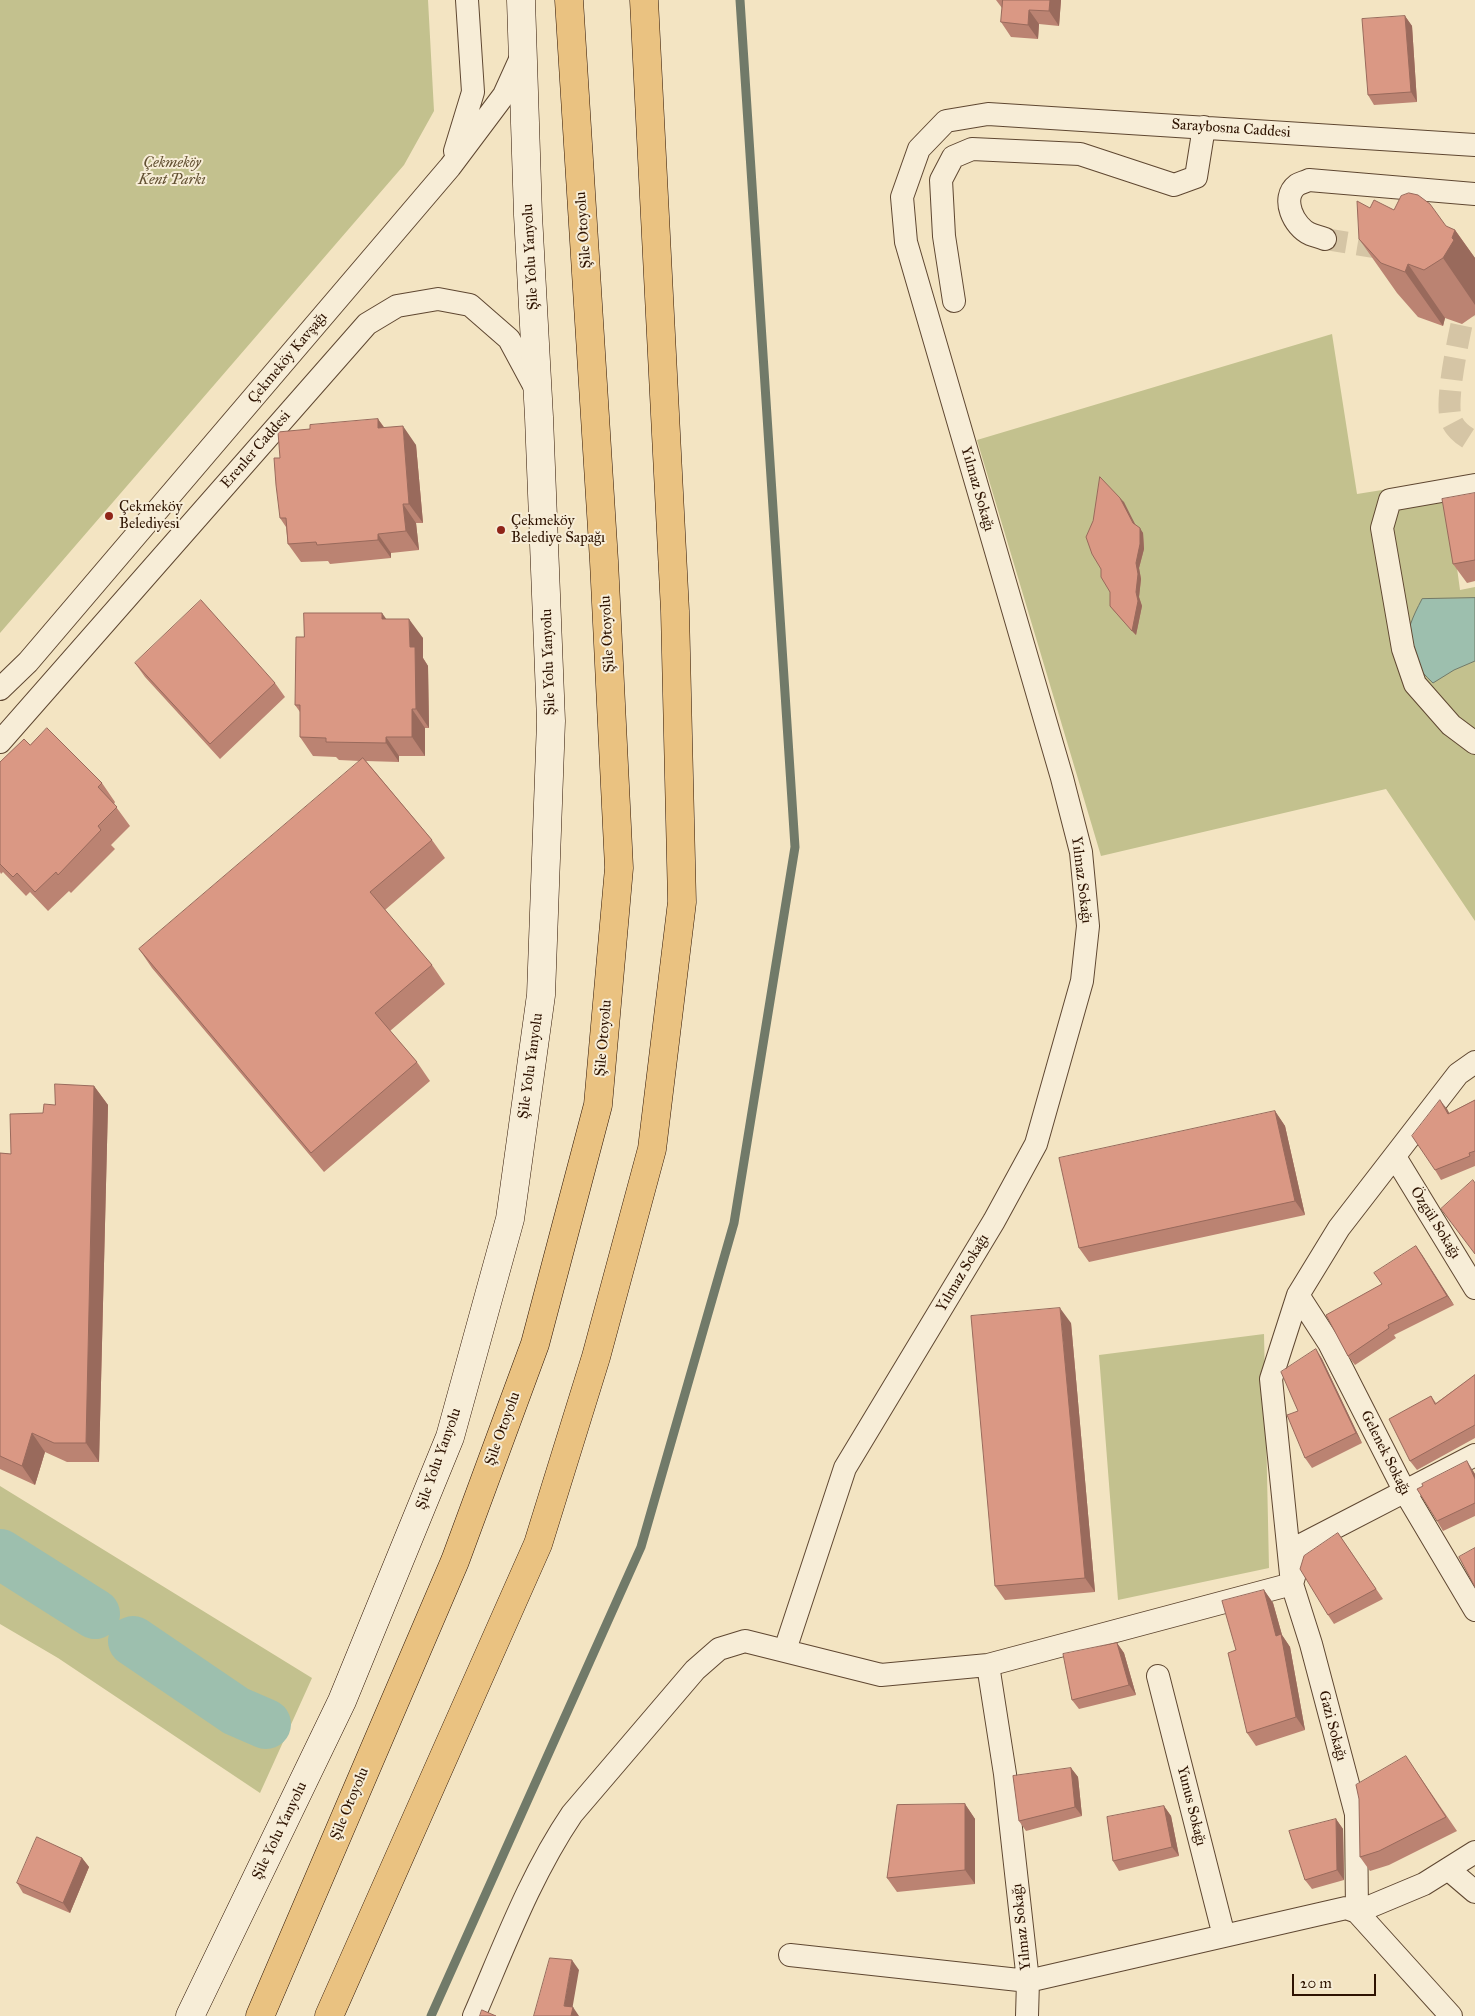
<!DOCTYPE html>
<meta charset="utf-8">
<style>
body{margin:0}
#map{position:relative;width:1475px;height:2016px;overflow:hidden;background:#f3e4c2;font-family:"IM FELL Great Primer",serif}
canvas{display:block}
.scale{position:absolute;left:1292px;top:1974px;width:84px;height:22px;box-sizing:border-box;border:2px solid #2e1301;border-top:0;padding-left:6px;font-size:15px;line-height:18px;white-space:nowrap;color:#2e1301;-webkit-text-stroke:4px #f7edd7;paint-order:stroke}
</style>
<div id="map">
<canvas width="1475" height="2016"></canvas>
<div class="scale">20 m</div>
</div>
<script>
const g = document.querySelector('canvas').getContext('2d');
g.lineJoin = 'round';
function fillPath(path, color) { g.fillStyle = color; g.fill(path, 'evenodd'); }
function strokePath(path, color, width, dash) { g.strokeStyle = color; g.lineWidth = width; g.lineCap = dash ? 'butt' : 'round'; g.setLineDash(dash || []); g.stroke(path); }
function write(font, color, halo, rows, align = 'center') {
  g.font = font + ' "IM FELL Great Primer",serif'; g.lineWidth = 4; g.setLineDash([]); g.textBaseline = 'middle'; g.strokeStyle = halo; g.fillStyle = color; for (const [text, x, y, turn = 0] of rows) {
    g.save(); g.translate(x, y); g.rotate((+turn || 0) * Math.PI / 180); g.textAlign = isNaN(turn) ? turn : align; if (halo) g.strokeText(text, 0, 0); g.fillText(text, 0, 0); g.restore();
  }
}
const green = new Path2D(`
 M0 0H428L434 111 404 165 0 633Z
 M1332 334 1357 494 1445 480 1460 590 1475 587V921L1386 789 1101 856 977 440Z
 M1264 1334 1269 1568 1118 1600 1099 1355Z
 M0 1486 312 1678 260 1793 58 1658 0 1624Z`);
const water = new Path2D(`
 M1475 598V661L1454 670 1433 683C1400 652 1402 637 1422 599Z`);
const stream = new Path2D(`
 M431 2016 641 1547 734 1223 795 847 740 0`);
const river = new Path2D(`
 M0 1554 95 1614
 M133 1641 236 1711 266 1724`);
const streetTunnel = new Path2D(`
 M1325 239 1393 250
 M1468 293C1463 320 1444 396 1451 419 1454 429 1466 438 1475 442`);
const street = new Path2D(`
 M455 151 473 92 467 0
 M1325 239C1320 237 1315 236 1310 234 1294 227 1280 198 1297 185 1300 183 1305 182 1309 180L1475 194
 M954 301 944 236 941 180 953 157 972 149 1080 154 1174 185 1196 177 1204 127
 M1475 485 1390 500 1382 528 1403 649 1415 684 1451 725 1475 743
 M0 689 28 662 450 167 504 95 523 53
 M0 742 367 324 397 306 438 299 470 305 509 339 537 391
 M1395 1157 1475 1288
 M1298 1295 1329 1343 1405 1492 1475 1610
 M785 1650 845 1468 994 1221 1036 1144 1082 981 1088 926 1081 852 1062 778 906 242 902 197 919 149 946 121 988 114 1475 145
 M1158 1676 1224 1936
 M1448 1869 1475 1892
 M1357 1912 1356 1814 1311 1644 1292 1584 1303 1544 1475 1455
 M1357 1912 1424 1884 1475 1852
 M790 1955 1028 1981 1005 1774 988 1665
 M474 2016C504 1947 530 1876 572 1814L695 1670 719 1649 745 1641 881 1675 988 1665 1292 1584 1271 1379 1298 1295 1339 1228 1458 1074 1475 1062
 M1027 2016 1028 1981 1346 1908 1357 1912 1451 2016`);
const secondary = new Path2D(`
 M190 2016 342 1701 450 1437 510 1219 541 995 551 721 539 417 528 215 521 0`);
const highway = new Path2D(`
 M260 2016 455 1561 535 1344 598 1105 619 868 604 561 569 0
 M329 2016 538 1544 596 1357 652 1149 682 902 675 611 644 0`);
const wall = new Path2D(`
 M996 0H1061L1059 26 1039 24 1038 39 1011 37 1001 22 1002 8Z
 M1405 16 1412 26 1417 102 1374 105 1368 95Z
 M1370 208 1394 210 1455 230 1475 258V315L1462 324 1445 318 1443 326 1418 317 1397 293 1359 239Z
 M378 419 384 427 416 445 423 523H416L419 550 391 553V558L330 564 328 561 301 562 288 544 286 527 280 518V458L310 429Z
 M1475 493V581L1467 583 1453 564Z
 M1120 498 1135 524 1143 533 1144 549 1139 568 1141 579 1139 597 1142 606 1136 635 1114 611 1110 606V592Z
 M387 619 423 638V658L428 666 429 728H425V756H399V762L366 761 432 840 445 858 385 910 432 965 445 984 390 1031 417 1062 430 1081 324 1172 152 968 139 949 360 761 339 760 336 757 313 756 300 737V712L295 705 304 637Z
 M135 663 275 683 285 697 220 759 145 677Z
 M30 745 102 783 115 802 114 804 130 826 111 845 115 849 71 893 69 891 48 911 30 892 26 896 3 872 1 874 0 872V762Z
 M94 1086 108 1105 99 1462H67L45 1452 35 1485 0 1469V1153L11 1154 43 1113 55 1105Z
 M1475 1100V1166L1441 1180 1435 1170 1447 1109 1449 1113Z
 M1275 1111 1285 1126 1305 1215 1089 1262 1079 1248Z
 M1416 1246 1454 1305 1394 1335 1396 1338 1355 1365 1348 1356 1382 1284Z
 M1071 1323 1095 1592 1005 1600 995 1586Z
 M1316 1349 1322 1359 1362 1443 1312 1468 1305 1458 1298 1411Z
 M1475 1375V1438L1417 1470 1410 1461 1431 1396 1436 1403Z
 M1473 1471 1475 1474V1516L1443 1531 1437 1521Z
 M1338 1533 1383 1599 1334 1624 1328 1615Z
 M1264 1590 1273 1603 1282 1635 1290 1647 1305 1730 1256 1746 1247 1733 1236 1650Z
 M1117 1643 1124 1653 1136 1695 1079 1709 1072 1700Z
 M1071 1768 1078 1777 1082 1816 1026 1831 1019 1821Z
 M1416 1771 1457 1831 1389 1865 1370 1871 1360 1857Z
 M965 1804 975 1819V1884L897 1892 887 1878Z
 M1164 1806 1171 1816 1179 1856 1119 1871 1113 1861Z
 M1336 1819 1343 1829 1344 1880 1312 1889 1305 1880Z
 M82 1858 89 1867 70 1913 23 1893 17 1883Z`);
const shadedWall = new Path2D(`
 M1050 0H1061L1059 26 1049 11Z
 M1029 10 1039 24 1038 39 1028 25Z
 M1405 16 1412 26 1417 102 1411 92Z
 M1455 230 1475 258V305L1443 258Z
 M1408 264 1445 318 1443 326 1405 272Z
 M378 419 391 438 378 428Z
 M403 426 416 445 423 523 409 504Z
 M1120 498 1124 502 1137 528 1133 523Z
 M403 504 416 523 419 550 406 531Z
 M1140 528 1143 533 1144 549 1139 568 1141 579 1139 597 1142 606 1136 635 1132 631 1136 592V563Z
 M378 534 391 553V558L378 540Z
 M382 613 395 631 382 619Z
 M409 619 423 638V658L428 666 429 728 416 709 410 647Z
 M412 709 425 728V756L412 737Z
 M386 737 399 756V762L386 743Z
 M94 1086 108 1105 99 1462 86 1443Z
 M1440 1100 1447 1109 1455 1124 1448 1114Z
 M1275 1111 1285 1126 1305 1215 1295 1201Z
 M1416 1246 1423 1256 1454 1305 1447 1296Z
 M1060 1308 1071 1323 1095 1592 1085 1578Z
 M1316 1349 1322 1359 1362 1443 1356 1433Z
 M32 1433 45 1452 35 1485 22 1466Z
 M1467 1461 1475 1474V1479Z
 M1264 1590 1273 1603 1282 1635 1290 1647 1305 1730 1296 1717 1276 1636Z
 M1117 1643 1124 1653 1136 1695 1129 1685Z
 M1071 1768 1078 1777 1082 1816 1075 1807Z
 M965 1804 975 1819V1884L965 1870Z
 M1164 1806 1171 1816 1179 1856 1172 1847Z
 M1336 1819 1343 1829 1344 1880 1337 1870Z
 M82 1858 89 1867 70 1913 63 1903Z
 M572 1960 579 1970 571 2016 564 2006Z
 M573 2007 579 2016H571Z`);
const building = new Path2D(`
 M1003 0H1050L1049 11 1029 10 1028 25 1001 22Z
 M1405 16 1411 92 1368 95 1362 19Z
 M1409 193 1418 195 1430 204 1446 226 1455 230 1452 238 1454 240 1443 258 1424 270 1408 264 1405 272 1381 263 1359 239 1357 201 1370 208 1374 200 1394 210 1401 196Z
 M378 419V428L403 426 409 504H403L406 531 378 534V540L317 545 316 542 288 544 286 518H280L276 485 274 458H280L278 432 310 429V425Z
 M1100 477 1120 498 1133 523 1140 528V544L1136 563 1138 574 1136 592 1138 601 1132 631 1110 606V592L1101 577V569L1092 554 1086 537 1093 521Z
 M1475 493V560L1453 564 1442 499Z
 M201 600 275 683 210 744 135 663Z
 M304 613H382V619H409L410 647H415L416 709H412V737H386V743L326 742V738L300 737V705H295L296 637H304Z
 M47 728 102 783 98 787 117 807 98 826 101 830 58 875 56 872 35 892 17 873 13 877 0 864V762L24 739 30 745Z
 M363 758 432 840 370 892 432 965 375 1013 417 1062 311 1153 139 949Z
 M55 1084 94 1086 86 1443H54L32 1433 22 1466 0 1456V1153L11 1154 10 1114 43 1113 44 1104 55 1105Z
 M1440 1100 1448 1114 1475 1100V1151L1469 1153 1470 1156 1435 1170 1412 1136Z
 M1275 1111 1295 1201 1079 1248 1059 1158Z
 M1473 1180 1475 1183V1254L1441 1209Z
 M1416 1246 1447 1296 1388 1325 1389 1328 1348 1356 1326 1315 1382 1284 1374 1273Z
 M1060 1308 1085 1578 995 1586 971 1316Z
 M1316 1349 1356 1433 1305 1458 1287 1415 1298 1411 1281 1372Z
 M1475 1375V1425L1410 1461 1389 1419 1431 1396 1435 1404Z
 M1467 1461 1475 1479V1503L1437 1521 1417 1489 1423 1486 1422 1484Z
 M1338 1533 1376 1589 1328 1615 1300 1569 1304 1556Z
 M1475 1548V1587L1459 1557Z
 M1264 1590 1276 1636 1281 1634 1296 1717 1247 1733 1228 1653 1236 1650 1222 1601Z
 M1117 1643 1129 1685 1072 1700 1063 1654Z
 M1406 1756 1446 1817 1379 1851 1360 1857 1359 1799 1356 1785Z
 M1071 1768 1075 1807 1019 1821 1013 1776Z
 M965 1804V1870L887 1878 897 1805Z
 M1164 1806 1172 1847 1113 1861 1107 1817Z
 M1336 1819 1337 1870 1305 1880 1289 1831Z
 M37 1837 82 1858 63 1903 17 1883Z
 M550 1958 572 1960 564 2006 573 2007 571 2016H534Z
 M482 2010 496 2016H480Z`);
const markers = [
 [109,516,5,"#8f2418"],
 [501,530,5,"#8f2418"]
];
const streetNames = [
 ["Saraybosna Caddesi",1231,129,4],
 ["Şile Otoyolu",584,230,-94],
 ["Şile Yolu Yanyolu",531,257,-93],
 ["Çekmeköy Kavşağı",288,358,-50],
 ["Erenler Caddesi",256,450,-49],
 ["Yılmaz Sokağı",977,489,74],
 ["Şile Otoyolu",608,634,-93],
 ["Şile Yolu Yanyolu",549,662,-92],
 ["Yılmaz Sokağı",1081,880,83],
 ["Şile Otoyolu",604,1038,-85],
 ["Şile Yolu Yanyolu",531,1066,-82],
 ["Özgül Sokağı",1435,1223,58],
 ["Yılmaz Sokağı",963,1273,-59],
 ["Şile Otoyolu",503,1429,-70],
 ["Gelenek Sokağı",1385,1453,63],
 ["Şile Yolu Yanyolu",439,1459,-70],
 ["Gazi Sokağı",1332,1726,75],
 ["Şile Otoyolu",350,1804,-67],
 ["Yunus Sokağı",1191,1806,76],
 ["Şile Yolu Yanyolu",280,1831,-64],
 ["Yılmaz Sokağı",1022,1927,-96]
];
const parkNames = [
 ["Çekmeköy",172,163],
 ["Kent Parkı",172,180]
];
const poiNames = [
 ["Çekmeköy",119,507],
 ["Belediyesi",119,524],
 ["Çekmeköy",511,521],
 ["Belediye Sapağı",511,538]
];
fillPath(green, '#c3c18e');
fillPath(water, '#9dbfae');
strokePath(water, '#717a69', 1);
strokePath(stream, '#717a69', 9);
strokePath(river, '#9dbfae', 50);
strokePath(streetTunnel, '#d5c5a5', 22, [22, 11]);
strokePath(street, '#5f4731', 24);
strokePath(secondary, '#2e1301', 29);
strokePath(highway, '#2e1301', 29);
strokePath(street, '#f7edd7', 22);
strokePath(secondary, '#f7edd7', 28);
strokePath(highway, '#eac281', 28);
fillPath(wall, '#bb8372');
fillPath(shadedWall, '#996a5c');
fillPath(building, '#da9884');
strokePath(building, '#996a5c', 1);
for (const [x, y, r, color] of markers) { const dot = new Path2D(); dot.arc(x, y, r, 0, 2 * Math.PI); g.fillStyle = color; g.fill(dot); strokePath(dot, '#f7edd7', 2); }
write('15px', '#2e1301', '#f7edd7', streetNames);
write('italic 15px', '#625032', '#f7edd7', parkNames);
write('15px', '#2e1301', '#f7edd7', poiNames, 'left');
</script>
